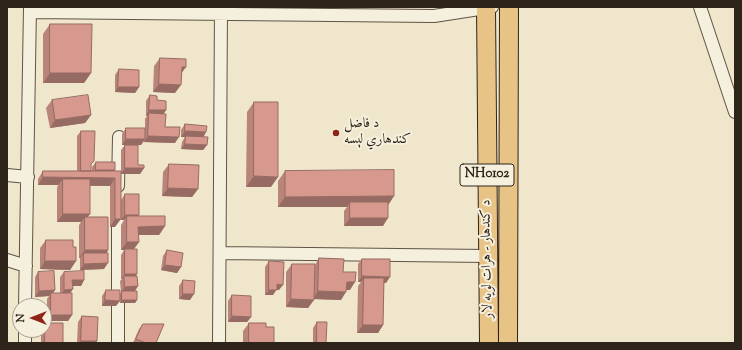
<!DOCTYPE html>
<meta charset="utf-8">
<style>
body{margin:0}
#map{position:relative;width:742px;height:350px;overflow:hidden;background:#f0e6cb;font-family:"Sorts Mill Goudy",serif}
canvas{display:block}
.frame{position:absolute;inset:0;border:8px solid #2f241a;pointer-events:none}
.north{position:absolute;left:12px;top:298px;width:40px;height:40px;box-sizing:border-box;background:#f5efdd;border:1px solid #a69e8f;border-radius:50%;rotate:270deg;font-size:11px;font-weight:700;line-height:16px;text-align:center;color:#2f241a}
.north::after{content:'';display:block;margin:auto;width:14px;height:18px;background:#8f2418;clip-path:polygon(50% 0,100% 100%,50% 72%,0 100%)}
</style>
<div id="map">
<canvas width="742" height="350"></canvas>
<div class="frame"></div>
<div class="north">N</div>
</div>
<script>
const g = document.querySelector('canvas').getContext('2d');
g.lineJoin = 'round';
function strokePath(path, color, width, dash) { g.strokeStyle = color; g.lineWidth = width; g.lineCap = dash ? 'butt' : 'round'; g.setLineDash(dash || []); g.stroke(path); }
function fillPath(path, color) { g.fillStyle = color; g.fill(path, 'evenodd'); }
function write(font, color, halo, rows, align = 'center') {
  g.font = font + ' "Sorts Mill Goudy",Amiri,serif'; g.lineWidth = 4; g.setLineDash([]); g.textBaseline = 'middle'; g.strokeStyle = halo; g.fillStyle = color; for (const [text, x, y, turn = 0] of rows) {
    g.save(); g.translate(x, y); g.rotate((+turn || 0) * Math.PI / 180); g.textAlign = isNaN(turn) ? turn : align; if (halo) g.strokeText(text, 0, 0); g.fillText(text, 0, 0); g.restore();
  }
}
const minor = new Path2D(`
 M700 7 735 112
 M30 12 434 16 492 7
 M7 175 28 177
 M118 186 119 137
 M220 253 488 256
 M7 260 26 266
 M25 306 30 7
 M25 343V330
 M118 343V206
 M219 343 221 7`);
const highway = new Path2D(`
 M486 7 489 343
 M508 343 509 7`);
const wall = new Path2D(`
 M50 24 91 73 84 83H43V34Z
 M160 58 186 67 181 73 175 93 153 92 154 66Z
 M119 69 139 87 135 93 115 92V75Z
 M150 95 157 100 166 110 164 113 165 127 175 143 144 142V141L141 145H138V165L144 168 140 174H121V150L125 145H122V134L126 128H145V119L147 116H146V101Z
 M52 100 91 115 85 123 50 128 46 108Z
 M254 102 271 187H246L247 112Z
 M185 124 203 137 207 145 203 150 181 149 182 142 185 137H181V130Z
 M81 131 91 165V171H92V167L96 162 115 170 114 171H121L115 227H110V186H90L88 217 108 250 107 253 104 269 80 270V258H79V225L81 222H57V188L58 185H38V179L43 171H77V136Z
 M169 164 198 189 192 197 162 196 163 172Z
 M285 171 394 196 388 204 383 226H344V211L347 207H278V181Z
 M125 194 139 215 138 216 165 226 159 235H139V242L134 249 137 274 136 276 138 286 135 291 137 300 135 303H120V294L121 292 120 281 122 279H121V255L124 250H121V225L124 220H121V200Z
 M46 240 73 247 76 261 70 270 40 269V248Z
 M167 250 181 267 177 273 161 270 163 256Z
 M319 258 343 272 350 290H346L341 300 314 299 308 308 286 307V272L292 264 315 265Z
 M362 259 386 283H384L383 325 378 333H357L358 286 361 282H358V264Z
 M269 261 279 290H276L273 295H265V267Z
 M38 272 55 290 53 293H60V277L64 272 84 280 81 286H72L70 293 72 315 68 321H47V299L49 296 35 297V277Z
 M183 280 190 300 179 299V286Z
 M106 290 116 306H102V296Z
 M232 295 251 317 247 322H228V301Z
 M82 316 97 341 96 343H77L78 322Z
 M317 322 326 343H313V328Z
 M45 323 63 343H41V330H44V324Z
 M249 323 266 327 274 343H243V331Z
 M143 324 156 343H133L139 329Z`);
const shadedWall = new Path2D(`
 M182 67H186L180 75Z
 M50 73H91L84 83H43Z
 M159 84 181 85 175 93 153 92Z
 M118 87H139L135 93 115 92Z
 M149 110H166L162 116 149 113 147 116H146Z
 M91 115 85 123 50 128 55 120Z
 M185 131 206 132 203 138 181 137Z
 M148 136 179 137 175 143 144 142Z
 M126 139H145L141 145H122Z
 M185 144 207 145 203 150 181 149Z
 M125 168H144L140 174H121Z
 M96 170H115L111 176H92Z
 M254 176 278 177 271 187H246Z
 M43 177 115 178 110 186 63 185V179L58 185H38Z
 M168 188 198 189 192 197 162 196Z
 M394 196 387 207 350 202 347 207H278L285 197Z
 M63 214H90L85 221V217L81 222H57Z
 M125 215H139L135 220 127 216 124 220H121Z
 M350 218H388L383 226H344Z
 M115 219H121L115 227H110Z
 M165 226 159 235H133L138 227Z
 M127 242H139L133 250 125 249 124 250H121Z
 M85 250H108L103 258 84 253 80 258H79Z
 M45 261H76L70 270 40 269Z
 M108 263 104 269 80 270 84 264Z
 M165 265 181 267 177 273 161 270Z
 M125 274H137L133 279 124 276 122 279H121Z
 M362 276 390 277 386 283 364 282V278L361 282H358Z
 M72 280H84L81 286H68Z
 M347 282H355L350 290H341Z
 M277 284 283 285 279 290H276L273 295H265L269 290Z
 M138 286 134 292 122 291 121 292 125 287Z
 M73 289 69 295H61L64 290Z
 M55 290 51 296V293L49 296 35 297 39 291Z
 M318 291 346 292 341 300 313 299Z
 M183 294H194L190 300 179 299Z
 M291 299 314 300 308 308 286 307Z
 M105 300 120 301 116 306H102Z
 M122 300H137L135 303H120Z
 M51 315H72L68 321H47Z
 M232 316 251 317 247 322H228Z
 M363 325H383L378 333H357Z
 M81 341H97L96 343H80Z`);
const building = new Path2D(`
 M50 24H92L91 73H50Z
 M160 58 186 59V67H182L181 85 159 84Z
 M119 69 139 70V87H118Z
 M88 95 91 115 55 120 52 100Z
 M150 95 157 96V100L166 101V110H149Z
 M254 102H278V177L254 176Z
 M149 113 166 114 165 127H180L179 137 148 136Z
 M185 124 207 126 206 132 185 131Z
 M126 128H145V139H126Z
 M81 131H95L94 161 91 164V171H81Z
 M186 136 208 137 207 145 185 144Z
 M125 145H138V165H144V168H125Z
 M96 162H115V170H96Z
 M169 164 199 165 198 189 168 188Z
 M394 170V196L285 197V171Z
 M43 171H121V219H115V178L43 177Z
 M63 179H90V214H63Z
 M125 194H139V215H125Z
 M350 202H388V218H350Z
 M127 216H165V226L138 227 139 242H127Z
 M85 217H108V250H85Z
 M46 240H73V247H76V261H45Z
 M125 249H137V274H125Z
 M167 250 183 253 181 267 165 265Z
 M84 253H108V263L84 264Z
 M319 258 344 259 343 272H356L355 282H347L346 292 318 291Z
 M362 259H390V277L362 276Z
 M269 261 284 262 283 285 277 284V290H269Z
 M292 264H315L314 300 291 299Z
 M54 271 55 290 39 291 38 272Z
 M84 271V280H72L73 289 64 290V272Z
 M124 276H137L138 286 125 287Z
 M364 278H384L383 325H363Z
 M183 280 195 281 194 294H183Z
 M106 290H120V301L105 300Z
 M122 291H137V300H122Z
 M51 293H72V315H51Z
 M232 295 251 296V317L232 316Z
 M82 316 98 317 97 341H81Z
 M317 322H327L326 343H317Z
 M45 323H63V343H45Z
 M249 323H266V327H274V343H249Z
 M143 324H164L156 343H146L136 339Z`);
const markers = [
 [336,133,4,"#8f2418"]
];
const shields = [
 [487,175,54]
];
const shieldNames = [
 ["NH0102",487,175]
];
const poiNames = [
 ["د فاضل",344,125],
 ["کندهاري لېسه",344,141]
];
const streetNames = [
 ["د کندهار - هرات لويه لار",488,259,-91]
];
strokePath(minor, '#5f5446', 14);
strokePath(highway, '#2f241a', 20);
strokePath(minor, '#f5efdd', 12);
strokePath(highway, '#e8c386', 18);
fillPath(wall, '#b98479');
fillPath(shadedWall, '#966b63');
fillPath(building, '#d7998d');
strokePath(building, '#966b63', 1);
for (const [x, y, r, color] of markers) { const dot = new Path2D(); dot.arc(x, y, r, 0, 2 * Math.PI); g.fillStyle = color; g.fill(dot); strokePath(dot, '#f5efdd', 1.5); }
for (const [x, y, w] of shields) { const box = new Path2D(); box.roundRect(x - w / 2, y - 11, w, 22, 3); g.fillStyle = '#f5efdd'; g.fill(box); strokePath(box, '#2f241a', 1); }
write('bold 13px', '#2f241a', null, shieldNames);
write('14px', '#2f241a', '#f5efdd', poiNames, 'left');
write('14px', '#2f241a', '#f5efdd', streetNames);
</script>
